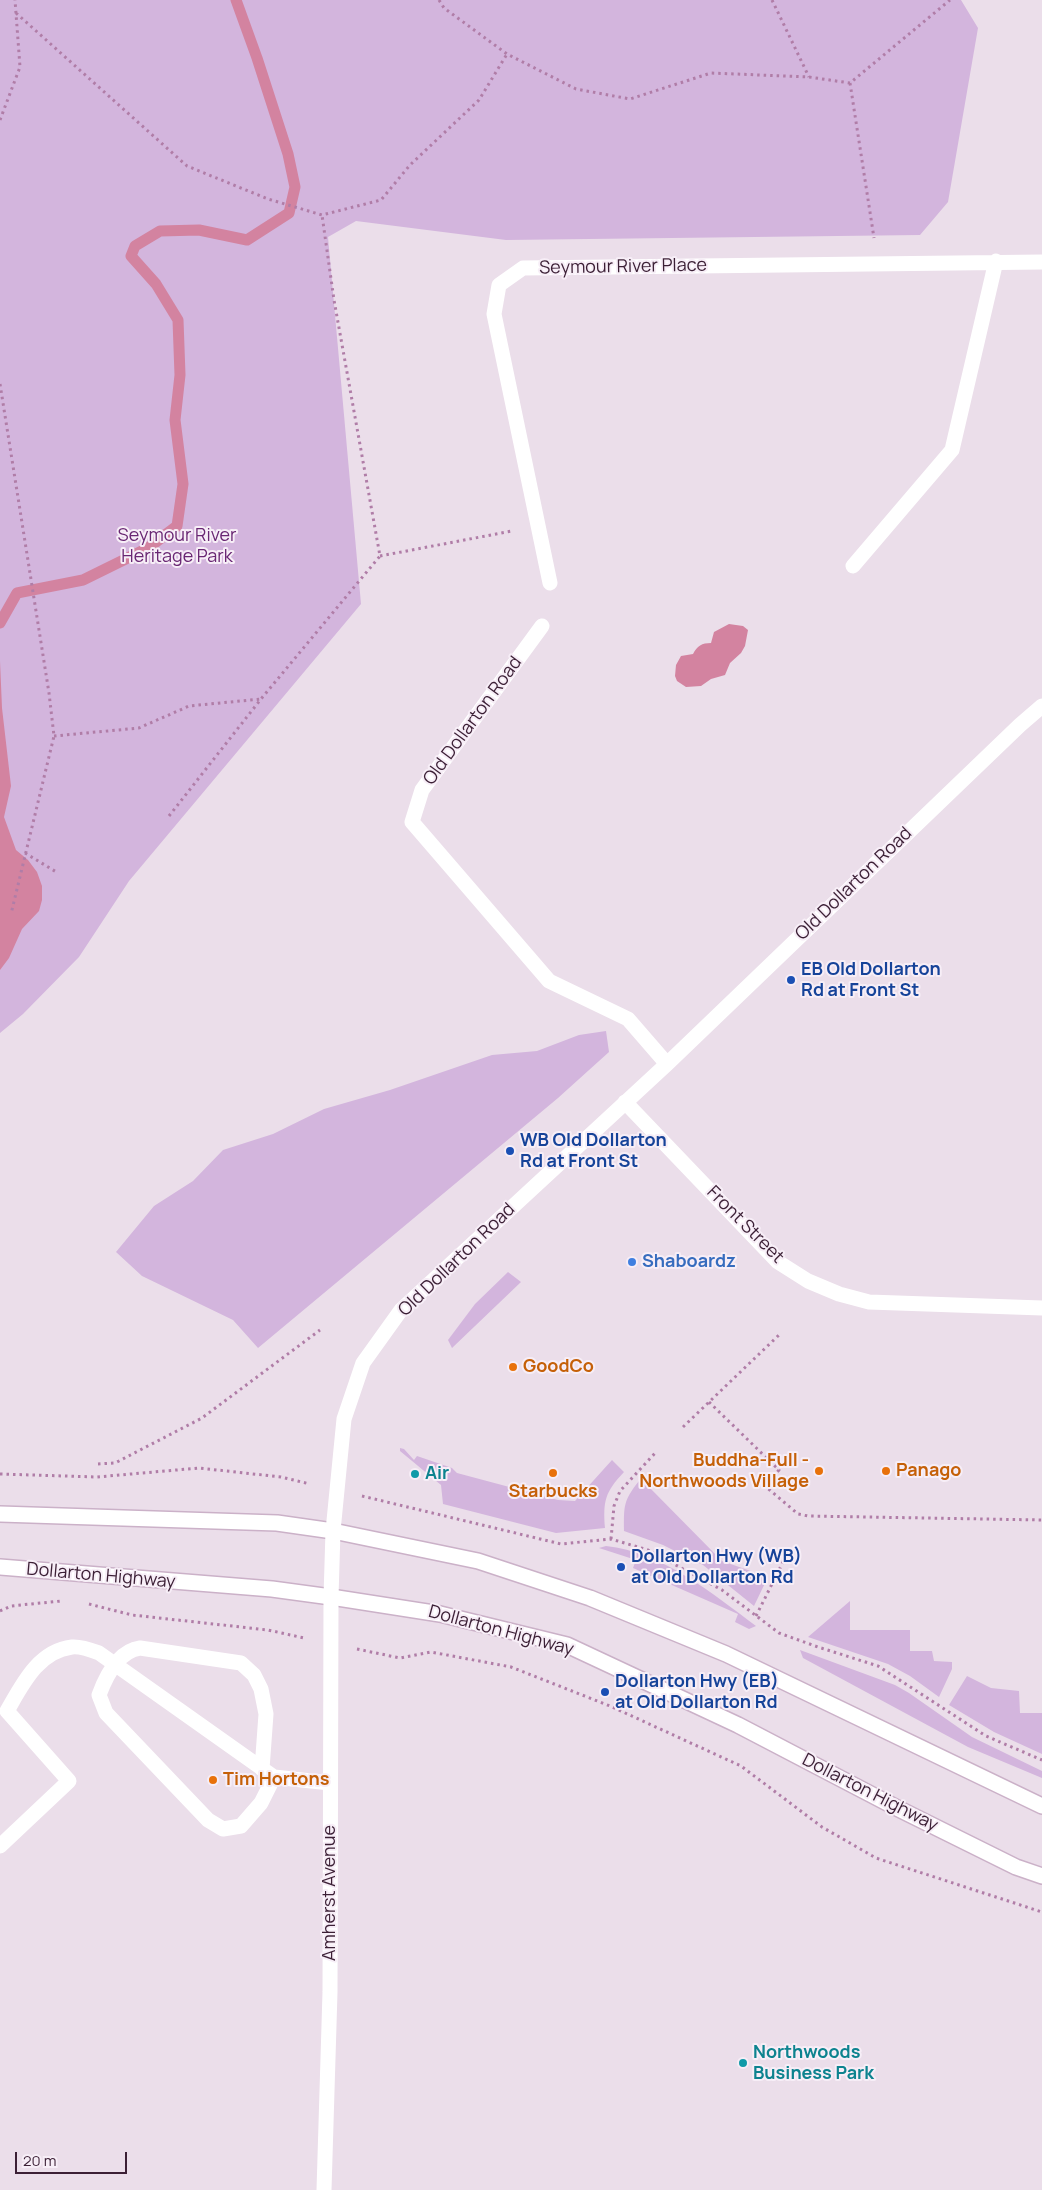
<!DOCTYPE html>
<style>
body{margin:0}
#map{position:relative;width:1042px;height:2190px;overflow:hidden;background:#ebdeea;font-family:Manrope,sans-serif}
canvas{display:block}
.scale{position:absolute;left:15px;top:2152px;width:112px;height:22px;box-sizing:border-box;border:2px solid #3b1f35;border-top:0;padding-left:6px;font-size:15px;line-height:18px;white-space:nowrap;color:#3b1f35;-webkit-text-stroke:4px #f7eef7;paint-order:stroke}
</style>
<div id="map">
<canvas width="1042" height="2190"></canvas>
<div class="scale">20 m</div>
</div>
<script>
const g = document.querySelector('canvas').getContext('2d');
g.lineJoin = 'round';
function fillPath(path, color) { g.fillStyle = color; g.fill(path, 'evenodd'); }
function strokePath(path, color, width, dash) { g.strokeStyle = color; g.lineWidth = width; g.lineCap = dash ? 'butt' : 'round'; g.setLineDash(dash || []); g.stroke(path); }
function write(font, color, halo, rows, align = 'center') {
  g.font = font + ' Manrope,sans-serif'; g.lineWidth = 4; g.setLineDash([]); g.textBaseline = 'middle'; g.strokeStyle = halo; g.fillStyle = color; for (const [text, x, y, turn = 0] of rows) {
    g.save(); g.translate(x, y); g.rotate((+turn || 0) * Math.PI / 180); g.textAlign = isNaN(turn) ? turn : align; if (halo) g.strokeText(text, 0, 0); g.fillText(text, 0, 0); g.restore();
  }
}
const green = new Path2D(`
 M0 0H961L978 28 948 202 920 235 506 240 356 221 328 237 361 604 129 881 79 957 23 1014 0 1033Z
 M606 1031 609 1052 558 1098 258 1348 233 1320 142 1276 116 1252 154 1206 193 1181 223 1150 273 1134 324 1109 390 1090 492 1055 537 1051 579 1035Z
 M508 1272 521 1282 452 1348 448 1340 475 1304Z
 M400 1448 404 1449 414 1460 417 1456 452 1468 457 1473 558 1500 575 1501 612 1460 624 1472C605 1492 603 1501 605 1528L556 1533 443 1504 441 1485 400 1451Z
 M639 1481 649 1487 722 1561 765 1576 767 1579 754 1606 703 1565 663 1545 624 1531C624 1506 623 1501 639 1481Z
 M606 1546C662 1552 712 1593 756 1626L749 1629 735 1622 738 1614 633 1568 636 1560 599 1548Z
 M850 1601V1630H910V1651H932L934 1661 952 1662V1669L939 1697 910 1676 888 1664 808 1637Z
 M800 1650 895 1685 909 1693 972 1737 1042 1771V1778L968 1747 803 1658Z
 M967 1676 991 1688 1019 1691 1020 1713H1042V1754L994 1732 949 1705Z`);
const water = new Path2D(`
 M729 624 743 626 748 630 745 646 741 653 730 663 725 675 711 679 701 686 686 687 677 681 675 676 676 665 681 656 693 654C697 646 702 643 711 643L714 632Z
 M0 661 2 708 11 786 4 817 16 850 28 860 37 872 42 886V900L39 911 22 929 9 958 0 970Z`);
const stream = new Path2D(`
 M0 623 17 593 83 580 148 548 177 526 183 484 175 420 180 375 178 320 156 284 131 256 135 246 160 231 199 230 247 240 289 213 295 187 288 154 257 58 236 0`);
const path = new Path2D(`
 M439 0 444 8 507 54 576 89 630 99 711 73 809 77 850 83 950 0
 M772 0 809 77
 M16 13 187 166 268 199 322 215 381 200 410 165 479 100 507 54
 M850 83 874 238
 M0 120 20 67 15 0
 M0 384 49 693 54 736 11 914
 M380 556 512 531
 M54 736 139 728 189 706 261 699
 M169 816 261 699 380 556 334 300 322 215
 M25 853 58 873
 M709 1402 779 1470 765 1486 798 1514 808 1516 1042 1520
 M683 1427 780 1334
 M98 1464 115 1463 202 1418 320 1330
 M0 1474 97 1477 199 1468 281 1477 310 1484
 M362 1496 561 1544 611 1539 648 1550 722 1590 779 1633 818 1647 878 1666 986 1736 1042 1760
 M611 1539 614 1506 620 1491 657 1451
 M89 1604 132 1615 268 1630 304 1638
 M0 1611 11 1606 61 1601
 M756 1616 784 1560
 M357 1649 400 1658 431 1652 511 1667 610 1706 741 1766 822 1827 876 1858 1042 1912`);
const lane = new Path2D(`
 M7 1711C22 1685 38 1651 72 1647 81 1646 91 1650 99 1653L274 1777 330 1783
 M262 1769 266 1714 261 1689 254 1675 241 1663 140 1648C119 1651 106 1676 99 1695L106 1713 208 1820 223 1829 241 1826 261 1803 274 1777
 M0 1846 69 1781 7 1711`);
const street = new Path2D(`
 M853 566 952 450 996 261
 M550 583 494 314 499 285 523 268 1042 262
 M542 626 422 790 412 822 549 981 628 1019 667 1064
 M625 1102 778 1262 808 1281 839 1294 869 1302 1042 1308
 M324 2190 330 1992 331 1597 333 1531 344 1419 363 1363 401 1310 667 1064 1020 725 1042 706`);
const secondary = new Path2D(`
 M0 1514 277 1523 333 1531 478 1561 590 1598 726 1654 1042 1806
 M0 1567 272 1589 331 1597 440 1614 567 1645 738 1725 899 1809 1016 1867 1042 1876`);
const markers = [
 [791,980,5,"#1a4fb4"],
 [510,1151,5,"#1a4fb4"],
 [632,1262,5,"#3f7fe0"],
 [513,1367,5,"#e8710a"],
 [819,1471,5,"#e8710a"],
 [886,1471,5,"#e8710a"],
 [553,1473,5,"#e8710a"],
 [415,1474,5,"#0f9aa8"],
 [621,1567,5,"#1a4fb4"],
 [605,1692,5,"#1a4fb4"],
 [213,1780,5,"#e8710a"],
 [743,2063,5,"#0f9aa8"]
];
const streetNames = [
 ["Seymour River Place",623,267,-1],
 ["Old Dollarton Road",473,721,-54],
 ["Old Dollarton Road",854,884,-44],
 ["Front Street",745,1225,45],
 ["Old Dollarton Road",457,1260,-44],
 ["Dollarton Highway",101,1576,5],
 ["Dollarton Highway",501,1631,15],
 ["Dollarton Highway",870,1793,27],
 ["Amherst Avenue",330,1893,-90]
];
const parkNames = [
 ["Seymour River",177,536],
 ["Heritage Park",177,557]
];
const transitNames = [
 ["EB Old Dollarton",801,970],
 ["Rd at Front St",801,991],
 ["WB Old Dollarton",520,1141],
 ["Rd at Front St",520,1162],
 ["Dollarton Hwy (WB)",631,1557],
 ["at Old Dollarton Rd",631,1578],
 ["Dollarton Hwy (EB)",615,1682],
 ["at Old Dollarton Rd",615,1703]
];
const shopNames = [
 ["Shaboardz",642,1262]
];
const foodNames = [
 ["GoodCo",523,1367],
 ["Buddha-Full -",809,1461,"right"],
 ["Northwoods Village",809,1482,"right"],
 ["Panago",896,1471],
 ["Starbucks",553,1492,"center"],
 ["Tim Hortons",223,1780]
];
const cultureNames = [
 ["Air",425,1474],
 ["Northwoods",753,2053],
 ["Business Park",753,2074]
];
fillPath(green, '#d3b5dd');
fillPath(water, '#d383a0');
strokePath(stream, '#d383a0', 11);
strokePath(secondary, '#cbb1c8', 18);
strokePath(path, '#b07da7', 3, [2.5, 4]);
strokePath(lane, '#fff', 15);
strokePath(street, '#fff', 15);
strokePath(secondary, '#fff', 15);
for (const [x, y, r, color] of markers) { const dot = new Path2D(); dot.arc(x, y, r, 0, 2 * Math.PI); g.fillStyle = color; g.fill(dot); strokePath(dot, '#f7eef7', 2); }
write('18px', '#3b1f35', '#f7eef7', streetNames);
write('18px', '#692773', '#f7eef7', parkNames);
write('bold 18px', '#164399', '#f7eef7', transitNames, 'left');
write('bold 18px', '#366cbe', '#f7eef7', shopNames, 'left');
write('bold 18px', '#c56008', '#f7eef7', foodNames, 'left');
write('bold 18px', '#0d838f', '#f7eef7', cultureNames, 'left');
</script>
